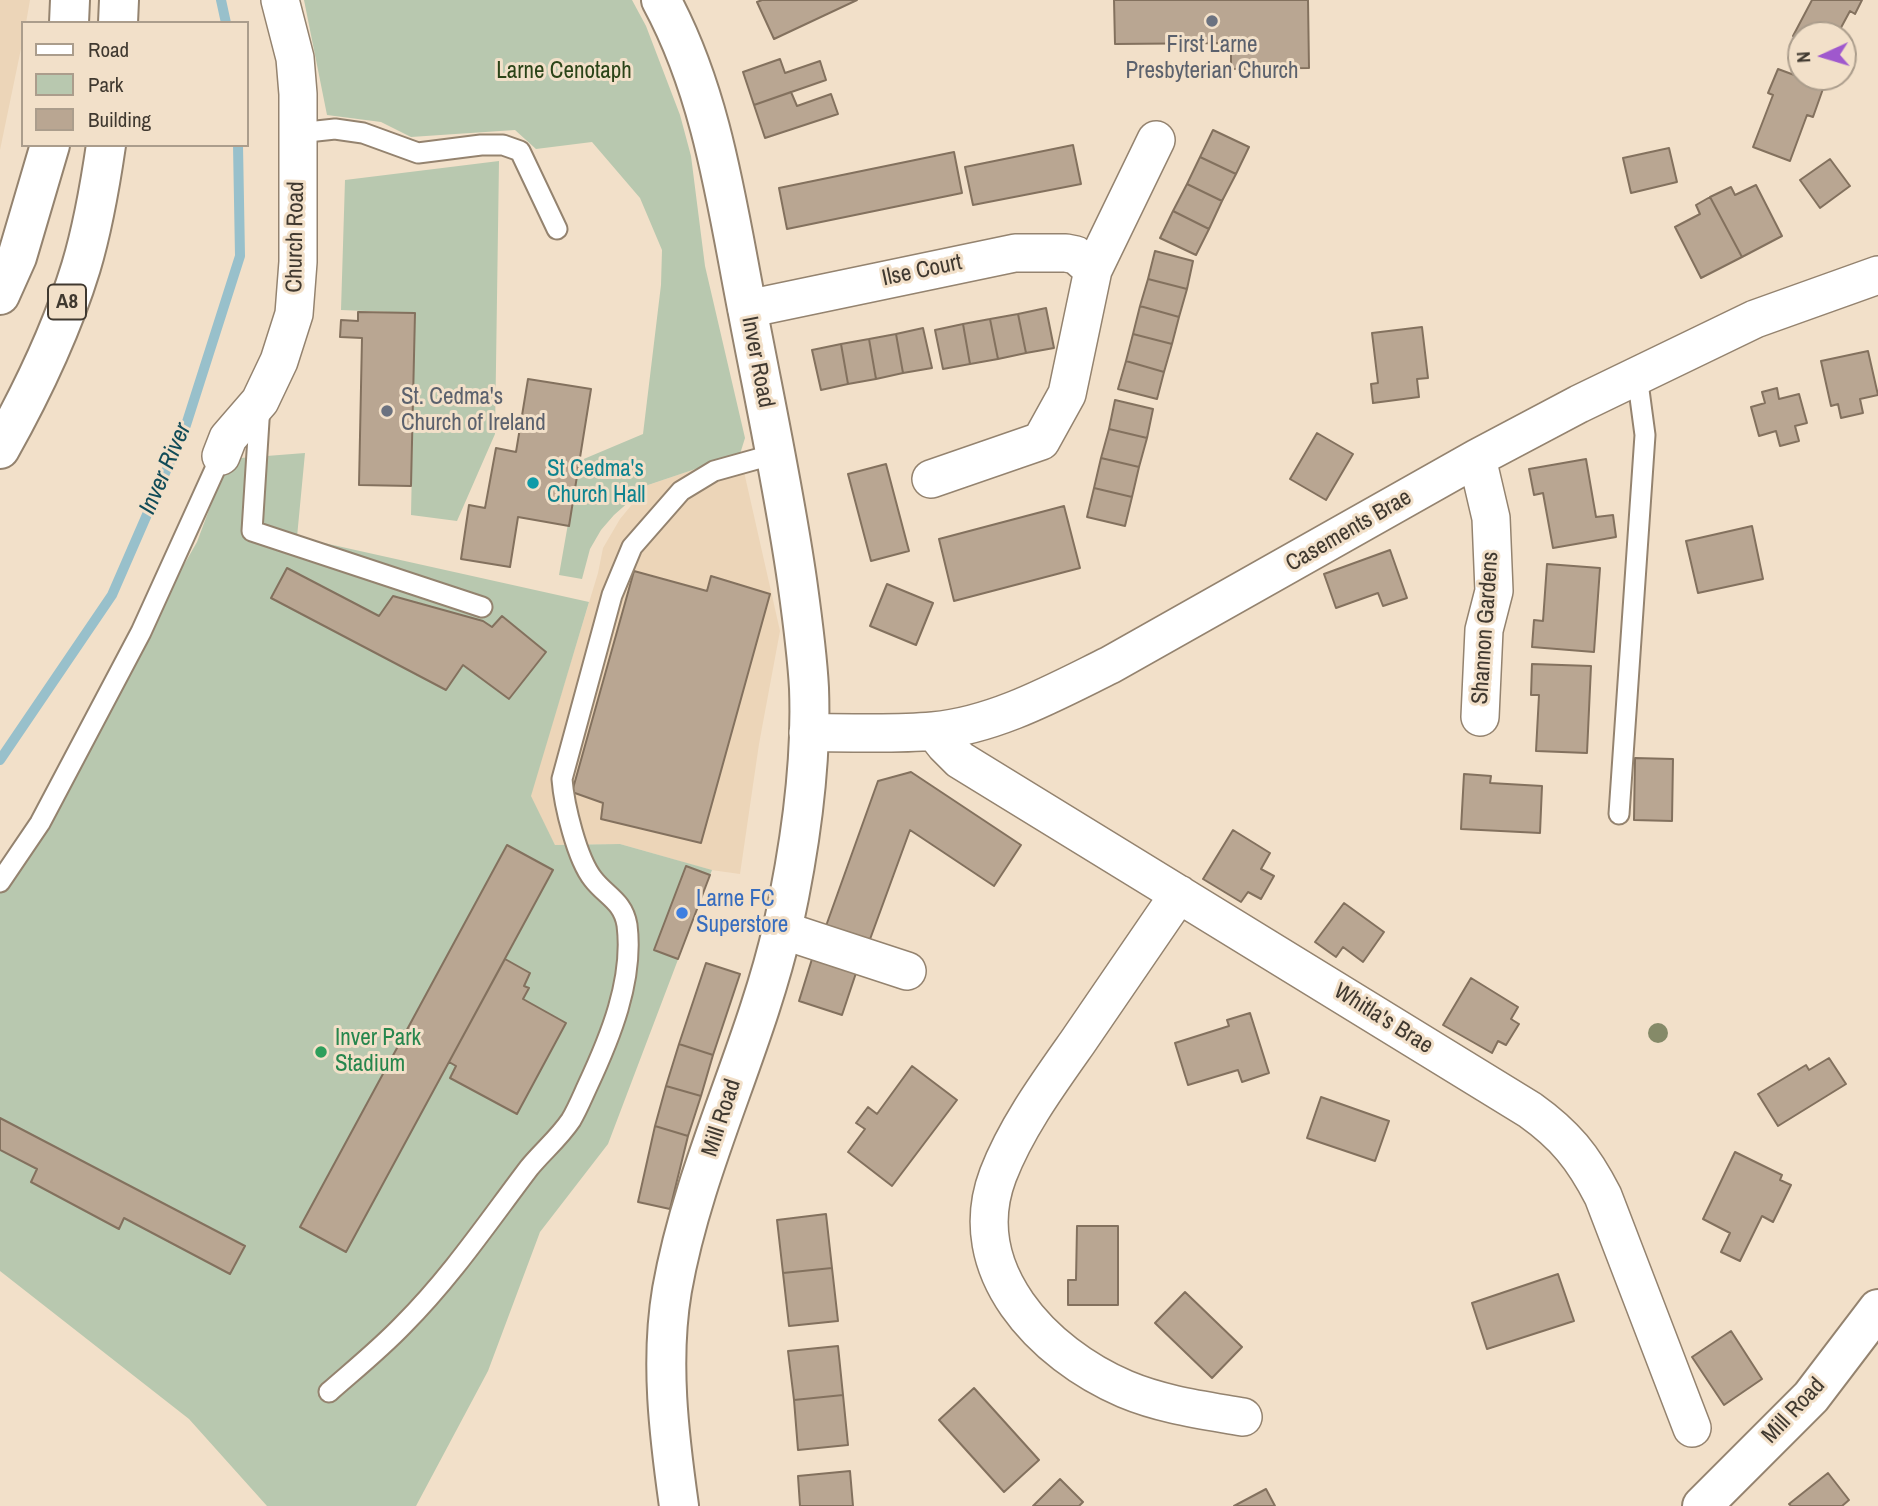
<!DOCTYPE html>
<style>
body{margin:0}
#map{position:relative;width:1878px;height:1506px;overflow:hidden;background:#f2e0c9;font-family:"Archivo Narrow",sans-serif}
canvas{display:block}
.legend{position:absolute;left:21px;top:21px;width:228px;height:126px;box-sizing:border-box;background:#f2e0c9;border:2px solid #ab9d8c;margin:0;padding:9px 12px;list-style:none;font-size:21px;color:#403930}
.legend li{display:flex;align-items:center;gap:14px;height:35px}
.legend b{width:35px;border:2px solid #ab9d8c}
.north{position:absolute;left:1787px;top:21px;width:70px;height:70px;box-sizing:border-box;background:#f2e0c9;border:2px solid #ab9d8c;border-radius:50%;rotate:266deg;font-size:19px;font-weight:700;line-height:28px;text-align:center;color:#403930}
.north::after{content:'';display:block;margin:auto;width:24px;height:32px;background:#9f58cd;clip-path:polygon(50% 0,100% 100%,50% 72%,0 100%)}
</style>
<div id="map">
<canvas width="1878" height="1506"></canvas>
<ul class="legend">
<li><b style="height:9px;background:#fff"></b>Road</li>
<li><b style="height:19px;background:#b8c8af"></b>Park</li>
<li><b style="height:19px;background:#b9a692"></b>Building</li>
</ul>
<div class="north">N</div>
</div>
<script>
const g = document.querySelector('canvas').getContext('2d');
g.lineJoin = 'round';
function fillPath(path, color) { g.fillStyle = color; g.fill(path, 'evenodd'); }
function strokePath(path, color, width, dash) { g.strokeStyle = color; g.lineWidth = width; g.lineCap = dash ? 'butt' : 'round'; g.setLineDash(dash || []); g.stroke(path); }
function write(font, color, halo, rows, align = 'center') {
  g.font = font + ' "Archivo Narrow",sans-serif'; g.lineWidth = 6; g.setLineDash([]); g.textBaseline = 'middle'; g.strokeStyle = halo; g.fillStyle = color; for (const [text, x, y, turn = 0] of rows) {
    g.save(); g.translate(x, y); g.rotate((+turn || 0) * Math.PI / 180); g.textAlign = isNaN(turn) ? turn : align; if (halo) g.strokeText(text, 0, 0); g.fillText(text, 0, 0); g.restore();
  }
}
const built = new Path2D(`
 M0 0H30L26 23H23V39L0 150Z
 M740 454 780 631 759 744 740 874 711 870 620 844 555 845 530 796 598 573 603 548 620 519 648 485Z`);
const green = new Path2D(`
 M304 0H632L646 26 680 115 691 156 705 266 745 438 740 454 648 485 614 515 601 530 590 549 582 579 559 575 579 461 643 434 661 285 662 250 640 198 592 142 536 149 515 130 411 137 381 122 327 115Z
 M499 161 495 434 457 521 411 515 415 313 341 310 345 180Z
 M305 453 297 537 589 602 531 796 555 845 620 844 712 870 608 1144 540 1232 488 1371 416 1506H267L189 1419 0 1271V886L197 542 228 459Z`);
const stream = new Path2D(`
 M221 0 226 23
 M0 760 112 595 186 425 240 256 238 145`);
const building = new Path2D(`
 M762 0H857L774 39 757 2Z
 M1114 0H1308L1309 68 1231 69V43L1115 44Z
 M1812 0H1862L1855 14 1850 11 1837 35H1801V40L1793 36Z
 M780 59 785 73 820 61 826 80 754 105 743 72Z
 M1778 69 1824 86 1813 117 1807 115 1790 161 1753 147 1773 95 1768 93Z
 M791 92 797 106 831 94 838 114 765 138 754 105Z
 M1213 130 1249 147 1236 174 1200 157Z
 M1073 145 1081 184 973 205 965 167Z
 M1669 148 1677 182 1631 193 1623 158Z
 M954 152 962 193 787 229 779 188Z
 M1200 157 1236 174 1222 201 1187 184Z
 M1830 159 1850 186 1820 208 1800 180Z
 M1187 184 1222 201 1209 229 1173 211Z
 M1756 185 1782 236 1742 257 1710 197 1731 187 1735 195Z
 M1710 197 1742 257 1701 278 1675 227 1700 214 1696 205Z
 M1173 211 1209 229 1196 255 1160 238Z
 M1155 251 1193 261 1187 289 1148 279Z
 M1148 279 1187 289 1179 317 1140 306Z
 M1140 306 1179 317 1172 344 1133 334Z
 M1046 308 1054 348 1026 353 1018 314Z
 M358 312 415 313 411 486 359 485 362 338 340 337 341 320 358 321Z
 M1018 314 1026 353 998 359 990 319Z
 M990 319 998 359 970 364 963 324Z
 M963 324 970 364 943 369 935 330Z
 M1422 327 1428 378 1417 379 1419 397 1373 403 1371 384 1378 383 1372 333Z
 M923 328 932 368 903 373 896 334Z
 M896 334 903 373 876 379 869 339Z
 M1133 334 1172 344 1164 372 1126 361Z
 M869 339 876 379 848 384 841 344Z
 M841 344 848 384 821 390 812 350Z
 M1868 351 1878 395 1860 399 1863 413 1841 418 1838 404 1831 406 1821 361Z
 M1126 361 1164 372 1157 399 1118 389Z
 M528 379 591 389 569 526 518 517 510 567 461 559 469 505 485 508 496 448 516 452Z
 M1777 388 1779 399 1799 394 1807 423 1795 426 1799 441 1780 446 1776 431 1759 436 1751 407 1765 403 1762 392Z
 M1115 400 1153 409 1147 438 1109 429Z
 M1109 429 1147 438 1139 467 1101 458Z
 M1317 433 1353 454 1326 500 1290 479Z
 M1101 458 1139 467 1132 497 1094 488Z
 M1586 459 1596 517 1613 515 1616 537 1553 548 1543 493 1534 495 1529 469Z
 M886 464 909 551 871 561 848 474Z
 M1094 488 1132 497 1125 526 1087 517Z
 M1064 506 1080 568 954 601 939 539Z
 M1752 526 1763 579 1698 593 1686 541Z
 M1390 550 1407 598 1383 606 1378 593 1336 608 1324 574Z
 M1547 564 1600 568 1594 652 1532 647 1534 620 1543 621Z
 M287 568 379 616 393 596 483 621 492 627 502 616 546 652 509 699 463 665 446 690 271 598Z
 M634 571 707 591 711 576 770 594 701 843 601 819 603 803 572 792Z
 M887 584 933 603 916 645 870 626Z
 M1532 664 1591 666 1587 753 1536 751 1539 695H1531Z
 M1635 758 1673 759 1672 821 1634 820Z
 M911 772 1021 845 994 886 910 830 869 942 826 926 878 781Z
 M1464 774 1491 776 1490 783 1542 786 1540 833 1461 829Z
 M1233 830 1270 853 1261 869 1274 876 1261 899 1248 892 1241 902 1203 879Z
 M507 845 553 870 346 1252 300 1227Z
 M686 866 710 875 678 959 654 950Z
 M1344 903 1384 932 1363 962 1343 947 1336 957 1315 942Z
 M505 959 530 973 524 986 529 988 523 999 566 1023 517 1114 450 1078 456 1066 449 1062Z
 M812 959 856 973 842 1015 799 1001Z
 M706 963 740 974 713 1055 679 1044Z
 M1471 978 1518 1007 1511 1019 1519 1024 1506 1045 1498 1041 1492 1053 1443 1025Z
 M1250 1013 1269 1073 1242 1082 1238 1070 1188 1085 1175 1043 1229 1026 1227 1020Z
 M679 1044 713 1055 701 1096 666 1086Z
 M1829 1058 1846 1084 1778 1126 1758 1094 1806 1065 1809 1070Z
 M912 1066 957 1100 892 1186 848 1152 865 1129 856 1123 868 1107 877 1114Z
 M666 1086 701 1096 688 1136 655 1126Z
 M1321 1097 1389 1121 1375 1161 1307 1138Z
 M0 1118 245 1246 230 1274 124 1218 119 1229 31 1182 37 1169 0 1150Z
 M655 1126 688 1136 670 1209 638 1202Z
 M1735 1152 1782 1175 1780 1180 1791 1185 1773 1222 1762 1216 1740 1261 1721 1252 1730 1233 1703 1219Z
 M826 1214 832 1268 783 1273 777 1220Z
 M1077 1226H1118V1305H1068V1280H1076Z
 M832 1268 838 1321 789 1326 783 1273Z
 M1558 1274 1574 1321 1487 1349 1472 1303Z
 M1185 1292 1242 1347 1212 1378 1155 1323Z
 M1731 1331 1762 1379 1724 1405 1692 1357Z
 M838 1346 843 1395 794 1400 788 1351Z
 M974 1388 1039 1460 1004 1492 939 1420Z
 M843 1395 848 1445 798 1450 794 1400Z
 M850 1471 853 1506H800L798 1476Z
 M1828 1473 1849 1500 1842 1506H1791L1789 1504Z
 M1060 1479 1083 1502 1079 1506H1033Z
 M1266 1489 1275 1506H1234Z`);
const service = new Path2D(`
 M298 133 335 129 363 133 418 153 481 145H503L520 151 557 229
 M260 405 252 531 482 607
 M1619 814 1645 435 1637 375
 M0 882 40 823 141 632 221 456
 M329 1392C354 1370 380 1349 403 1325 451 1277 488 1222 529 1168 542 1152 559 1138 571 1120 577 1110 582 1098 587 1087 610 1038 634 980 627 925 623 901 606 896 593 879 577 859 564 805 562 779L612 595 632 547 681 491 714 471 775 454`);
const minor = new Path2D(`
 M747 309 1015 253H1066L1076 255 1093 270
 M221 456 228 438 260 401 279 361 294 314 298 262V94L295 58 280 0
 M1477 458 1491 518 1494 591 1484 630 1480 717
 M931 479 1041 441 1067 394 1093 270 1156 140
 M934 731 945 745 960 760 1530 1110C1565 1135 1583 1157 1603 1196L1692 1428
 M808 733C850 732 892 735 933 731 996 725 1055 692 1110 665L1477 458 1579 404 1755 319 1878 275
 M1179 894C1145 944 1111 993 1077 1043 1048 1084 1016 1128 998 1175 962 1270 1043 1354 1125 1389 1163 1405 1203 1410 1243 1417
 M782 930 907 971`);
const tertiary = new Path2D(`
 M661 0C713 96 727 206 748 313 765 402 784 490 797 580 802 616 807 651 809 688 812 768 800 848 783 926 755 1049 694 1165 672 1290 660 1361 669 1435 679 1506
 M1702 1506 1811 1397 1878 1309`);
const trunk = new Path2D(`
 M69 23 70 0
 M118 23 119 0
 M0 295 17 257 50 145
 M0 449C32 392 62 329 81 267 93 227 100 186 106 145`);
const trees = [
 [1658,1033]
];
const markers = [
 [1212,21,7,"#6b7280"],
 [387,411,7,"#6b7280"],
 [533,483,7,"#0f9aa8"],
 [682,913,7,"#3f7fe0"],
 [321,1052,7,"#2e9e5b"]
];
const shields = [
 [67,302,38]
];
const shieldNames = [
 ["A8",67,302]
];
const worshipNames = [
 ["First Larne",1212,46],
 ["Presbyterian Church",1212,72],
 ["St. Cedma's",401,398,"left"],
 ["Church of Ireland",401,424,"left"]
];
const parkNames = [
 ["Larne Cenotaph",564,72]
];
const streetNames = [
 ["Church Road",296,237,-89],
 ["Ilse Court",922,271,-12],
 ["Inver Road",757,362,79],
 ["Casements Brae",1349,531,-30],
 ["Shannon Gardens",1486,628,-86],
 ["Whitla's Brae",1383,1019,32],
 ["Mill Road",722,1118,-72],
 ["Mill Road",1794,1411,-47]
];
const cultureNames = [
 ["St Cedma's",547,470],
 ["Church Hall",547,496]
];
const shopNames = [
 ["Larne FC",696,900],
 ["Superstore",696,926]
];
const leisureNames = [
 ["Inver Park",335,1039],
 ["Stadium",335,1065]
];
const waterNames = [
 ["Inver River",166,469,-67]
];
fillPath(built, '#ecd5b8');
fillPath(green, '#b8c8af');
strokePath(stream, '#98c0cb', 10);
fillPath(building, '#b9a692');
strokePath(building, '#83715e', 2);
strokePath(service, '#94836f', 23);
strokePath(minor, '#94836f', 40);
strokePath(tertiary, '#94836f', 42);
strokePath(trunk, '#94836f', 42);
strokePath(service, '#fff', 19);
strokePath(minor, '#fff', 37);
strokePath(tertiary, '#fff', 38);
strokePath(trunk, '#fff', 38);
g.fillStyle = '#858a68';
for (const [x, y] of trees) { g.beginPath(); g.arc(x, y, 10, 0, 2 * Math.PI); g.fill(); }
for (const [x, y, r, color] of markers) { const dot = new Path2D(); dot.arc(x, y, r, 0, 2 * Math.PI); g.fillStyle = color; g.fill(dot); strokePath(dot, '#f2e0c9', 2.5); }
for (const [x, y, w] of shields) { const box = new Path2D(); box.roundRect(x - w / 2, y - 17.5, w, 35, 5); g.fillStyle = '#f2e0c9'; g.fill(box); strokePath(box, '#403930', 2); }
write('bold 21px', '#403930', null, shieldNames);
write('23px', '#5b616d', '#f2e0c9', worshipNames);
write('23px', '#2b4418', '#f2e0c9', parkNames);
write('23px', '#403930', '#f2e0c9', streetNames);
write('23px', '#0d838f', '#f2e0c9', cultureNames, 'left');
write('23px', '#366cbe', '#f2e0c9', shopNames, 'left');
write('23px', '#27864d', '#f2e0c9', leisureNames, 'left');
write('italic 24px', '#114b57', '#f2e0c9', waterNames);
</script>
